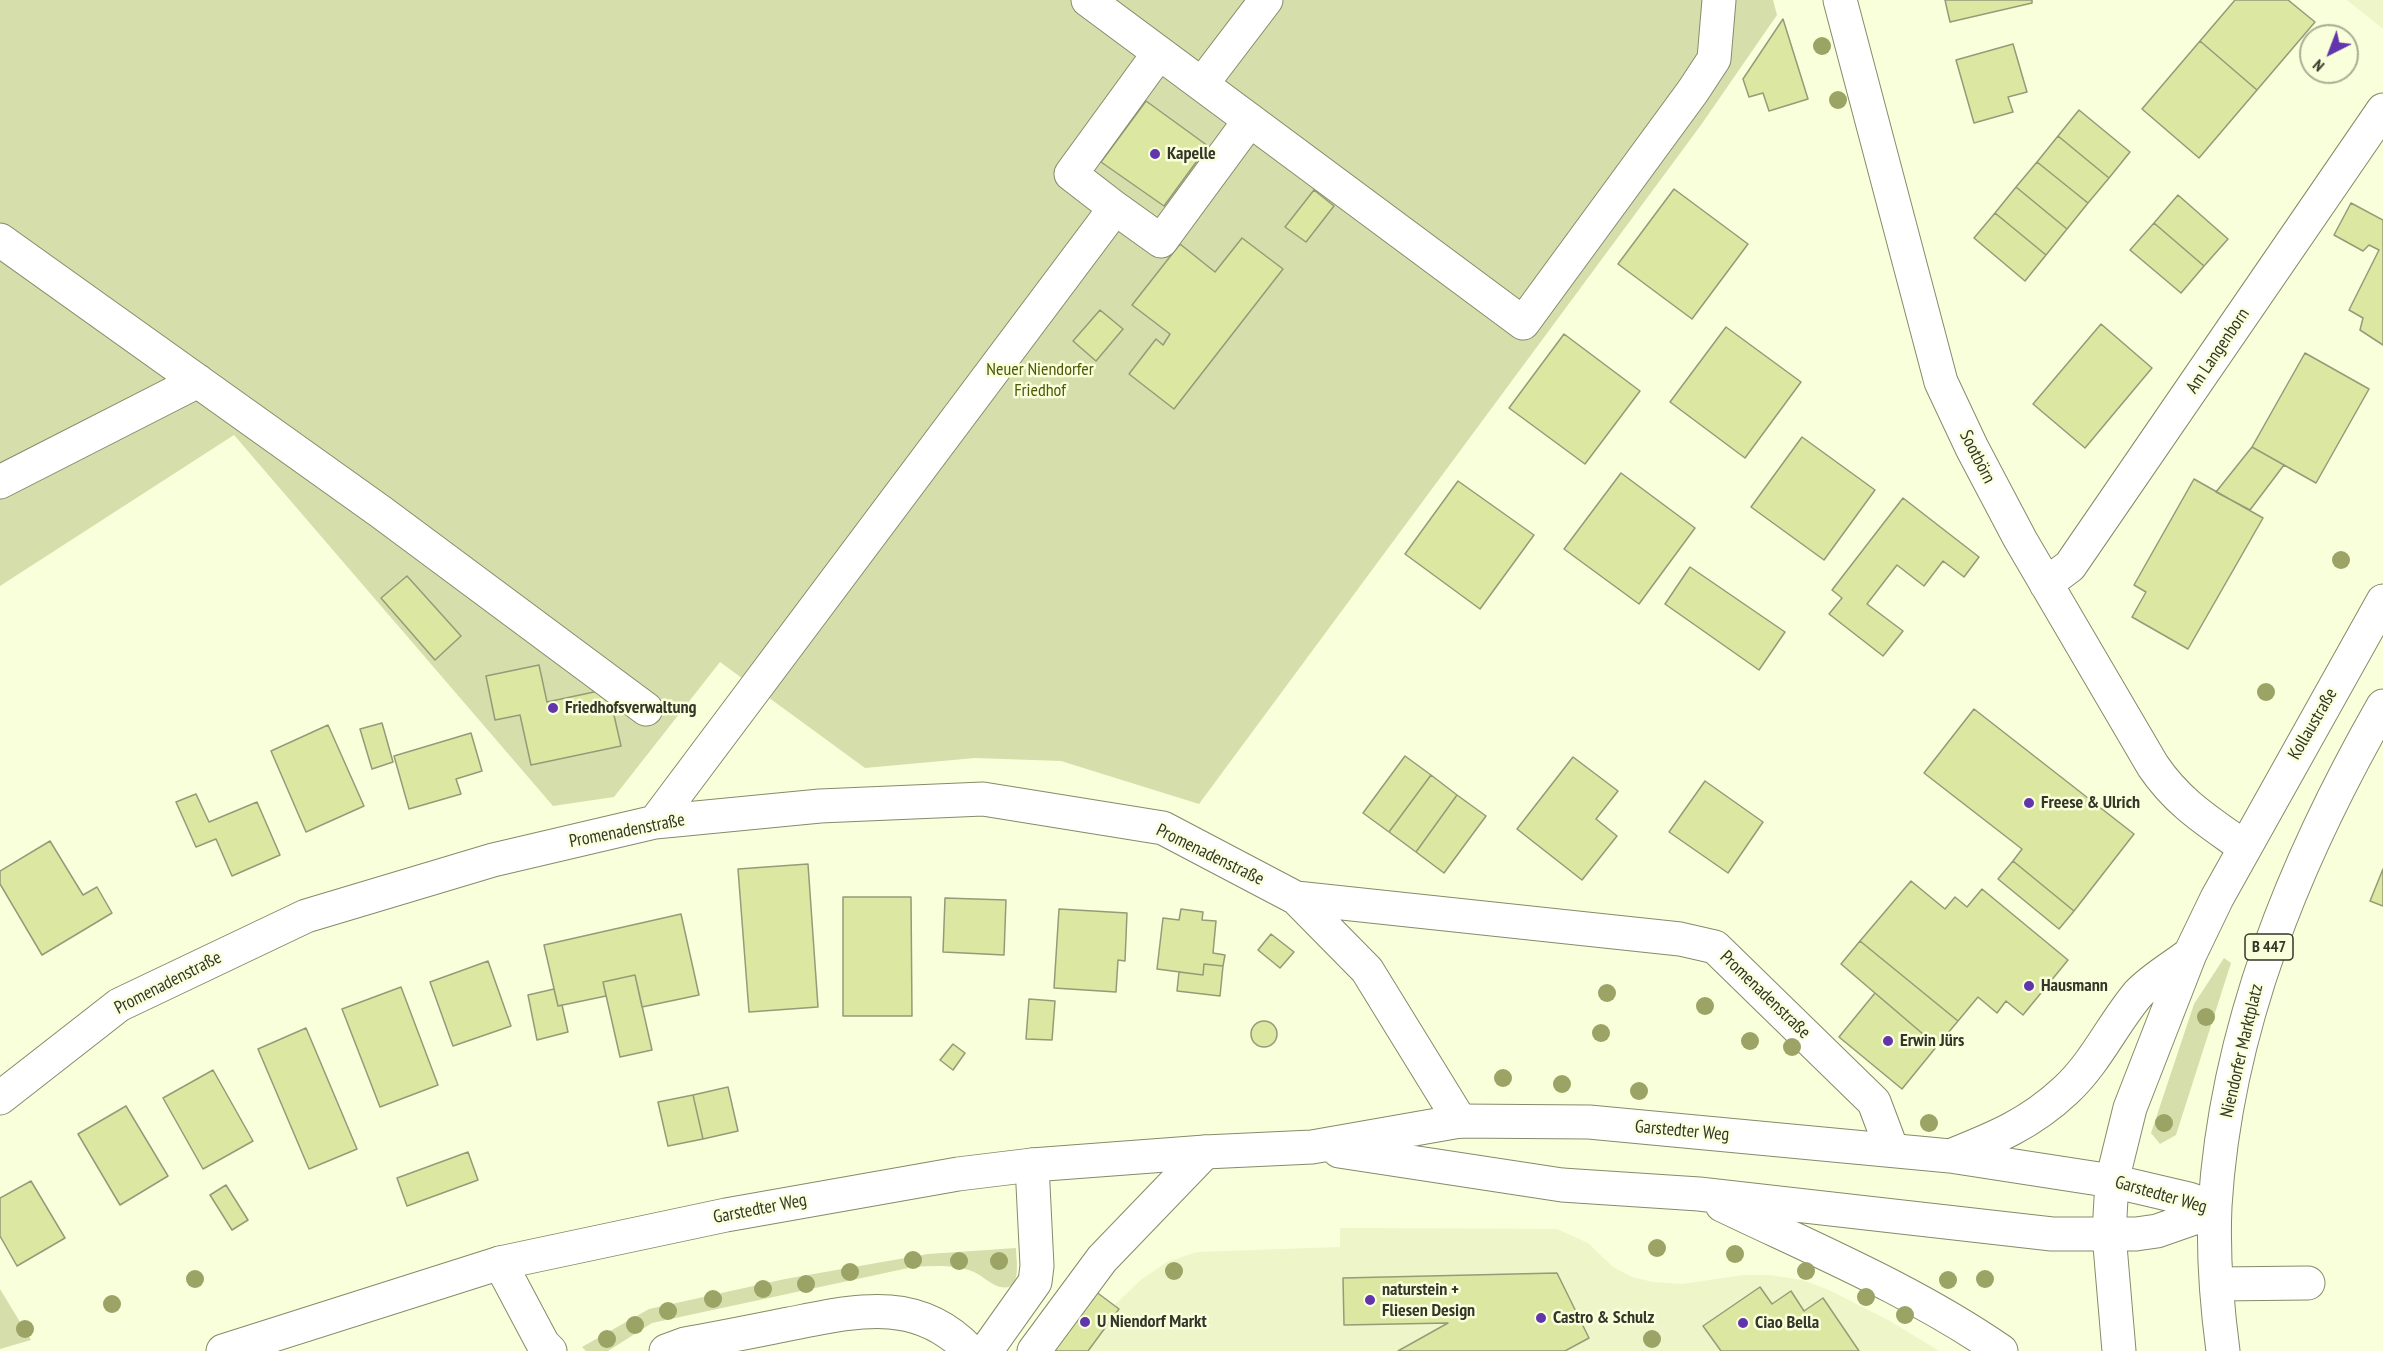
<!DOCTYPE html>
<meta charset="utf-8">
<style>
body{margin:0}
#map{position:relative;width:2383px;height:1351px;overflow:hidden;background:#f8ffda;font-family:"PT Sans Narrow",sans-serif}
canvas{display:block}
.north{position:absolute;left:2299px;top:24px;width:60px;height:60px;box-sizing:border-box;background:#f8ffda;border:2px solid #a9af93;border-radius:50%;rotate:222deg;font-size:16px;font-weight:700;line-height:24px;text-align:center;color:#333628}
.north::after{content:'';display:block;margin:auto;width:21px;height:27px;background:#6235ac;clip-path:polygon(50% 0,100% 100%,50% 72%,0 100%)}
</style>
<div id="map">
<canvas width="2383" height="1351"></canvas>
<div class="north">N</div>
</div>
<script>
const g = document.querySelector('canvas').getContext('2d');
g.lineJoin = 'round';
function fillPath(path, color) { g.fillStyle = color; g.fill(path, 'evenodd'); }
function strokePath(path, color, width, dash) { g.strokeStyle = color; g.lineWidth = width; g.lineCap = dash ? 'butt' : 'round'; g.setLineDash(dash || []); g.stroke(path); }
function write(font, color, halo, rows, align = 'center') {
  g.font = font + ' "PT Sans Narrow",sans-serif'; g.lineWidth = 5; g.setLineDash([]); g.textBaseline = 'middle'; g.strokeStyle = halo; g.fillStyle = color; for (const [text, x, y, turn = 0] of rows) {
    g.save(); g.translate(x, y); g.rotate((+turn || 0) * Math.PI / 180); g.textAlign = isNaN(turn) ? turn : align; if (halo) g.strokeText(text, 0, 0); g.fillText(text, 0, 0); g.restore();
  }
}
const built = new Path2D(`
 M2347 0H2383V29Z
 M1340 1228 1557 1229 1588 1243 1613 1267 1632 1277 1653 1282 1682 1284 1744 1275H1770L1802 1280 1829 1290 1890 1321 1939 1351H1078L1107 1312 1142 1279 1167 1262 1197 1252 1340 1247Z`);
const green = new Path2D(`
 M0 0H1773L1777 15 1701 125 1199 804 1061 761 975 758 865 768 720 662 614 797 553 806 234 435 0 586Z
 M2224 958 2231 963 2176 1135 2160 1144 2151 1133 2194 1004Z
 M1016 1248C1016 1258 1020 1277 1012 1285 1000 1294 985 1277 974 1272 954 1264 933 1266 913 1267L652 1323 608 1351H586L582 1347 649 1309 785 1279 928 1254Z
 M0 1289 31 1340 0 1349Z`);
const building = new Path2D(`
 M1945 0H2032V3L1950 22Z
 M2235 0H2288L2315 22 2257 90 2200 41Z
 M1783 19 1808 99 1769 111 1763 93 1749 97 1743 79Z
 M2200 41 2257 90 2199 158 2142 109Z
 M2013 44 2027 92 2008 97 2013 112 1974 123 1956 60Z
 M1146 101 1208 146 1164 206 1101 162Z
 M2079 110 2130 152 2109 178 2058 136Z
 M2058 136 2109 178 2088 203 2037 162Z
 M2037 162 2088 203 2067 229 2016 187Z
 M2016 187 2067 229 2046 255 1995 213Z
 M1674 189 1748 244 1692 319 1618 264Z
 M1314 190 1334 206 1306 242 1285 227Z
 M2178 195 2228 239 2204 266 2154 223Z
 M2351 203 2383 220V345L2360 330 2363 318 2349 310 2379 250 2369 245 2363 251 2334 235Z
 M1995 213 2046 255 2025 281 1974 238Z
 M2154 223 2204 266 2181 293 2130 250Z
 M1242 238 1283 269 1174 409 1129 374 1156 339 1163 345 1170 334 1132 305 1180 244 1215 272Z
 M1100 310 1123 329 1096 361 1073 341Z
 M2101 324 2152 368 2085 448 2033 404Z
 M1726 327 1801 382 1745 458 1670 402Z
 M1564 334 1640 391 1585 464 1509 408Z
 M2305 353 2369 389 2316 483 2252 447Z
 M1802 437 1875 490 1824 560 1751 507Z
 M2252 447 2284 465 2250 510 2216 492Z
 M1621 473 1695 528 1639 604 1564 549Z
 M2194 479 2263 518 2188 649 2132 617 2146 592 2134 585Z
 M1458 481 1534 535 1480 609 1405 554Z
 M1903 498 1979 557 1964 577 1943 561 1924 586 1897 565 1867 604 1903 631 1883 656 1829 614 1842 598 1832 590Z
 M1690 567 1785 632 1759 670 1665 604Z
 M407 576 461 636 435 660 381 598Z
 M539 665 547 702 608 689 621 746 531 765 520 715 495 720 486 676Z
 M1974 709 2134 834 2074 911 2013 861 2022 849 1924 773Z
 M382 723 393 762 372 769 360 729Z
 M328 725 364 806 306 832 271 751Z
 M471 733 482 771 456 779 461 794 409 809 394 756Z
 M1405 756 1431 775 1389 832 1363 813Z
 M1573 757 1618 791 1596 819 1617 836 1582 880 1517 829Z
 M1431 775 1457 795 1416 852 1389 832Z
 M1705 781 1763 822 1728 873 1669 832Z
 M196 794 209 822 257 802 280 855 232 876 216 839 196 847 176 802Z
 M1457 795 1486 816 1444 873 1416 852Z
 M50 841 83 895 97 887 112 913 42 955 0 884V871Z
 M2013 861 2074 911 2059 929 1998 879Z
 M808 864 818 1007 749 1012 738 869Z
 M2383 869V906L2370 901Z
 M1911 881 1945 909 1955 897 1967 907 1982 889 2068 960 2023 1015 2006 1001 1997 1013 1978 997 1958 1021 1860 941Z
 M843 897H911L912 1016H843Z
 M945 898 1006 900 1004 955 943 952Z
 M1059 909 1127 913 1125 961 1118 960 1116 992 1054 988Z
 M1181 909 1203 912 1202 920 1216 921 1213 953 1225 955 1223 966 1204 964 1203 975 1157 969 1163 918 1179 920Z
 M681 914 699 995 642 1007 635 975 603 982 606 996 558 1006 544 945Z
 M1271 934 1294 952 1280 968 1258 950Z
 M1860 941 1958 1021 1937 1046 1841 964Z
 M488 961 511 1026 453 1046 430 982Z
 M1204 964 1223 966 1220 996 1177 991 1179 972 1203 975Z
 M635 975 652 1050 620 1057 603 982Z
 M401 987 438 1085 380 1107 342 1009Z
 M554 989 558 1006 562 1005 568 1032 537 1040 528 995Z
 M1875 993 1937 1046 1902 1089 1839 1037Z
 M1029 999 1055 1001 1052 1040 1026 1039Z
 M1251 1034a13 13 0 1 1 26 0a13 13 0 1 1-26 0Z
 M306 1028 357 1149 309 1169 258 1049Z
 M953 1044 965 1053 953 1070 940 1060Z
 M213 1070 253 1141 203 1169 163 1098Z
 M728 1087 738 1131 703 1139 693 1095Z
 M693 1095 703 1139 668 1146 658 1102Z
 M126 1106 168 1176 120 1205 78 1134Z
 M468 1152 478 1180 407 1206 397 1178Z
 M31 1181 65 1238 17 1266 0 1236V1198Z
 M226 1185 248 1220 232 1230 210 1195Z
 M1557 1273 1589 1338 1565 1351H1398L1448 1323 1344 1325 1343 1278Z
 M1760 1287 1772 1304 1791 1291 1804 1311 1823 1298 1859 1351H1721L1703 1326Z
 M1095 1291 1119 1309 1088 1351H1051Z`);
const minor = new Path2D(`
 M1088 0 1523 323 1693 91 1714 59 1719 0
 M1840 0 1941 382 1972 448 2020 539 2153 766C2179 804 2208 821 2244 847
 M1202 84 1266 0
 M1115 208 1161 241 1250 120
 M0 240 381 512 646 709
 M0 482 198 381
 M2046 584 2070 566 2383 110
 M655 822 1115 208 1071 174 1159 53
 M1296 898 1680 939 1715 947 1874 1102 1892 1150
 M0 1098 119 1005 306 916 493 860 655 822 820 806 983 799 1163 828 1296 898 1367 970 1460 1121
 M500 1263 543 1344 550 1351
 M2217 1284 2308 1283
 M666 1351 685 1344C720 1338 754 1331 789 1324 856 1311 917 1295 970 1351
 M986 1351 1035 1282 1037 1266 1032 1165
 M1034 1351 1102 1259 1205 1152`);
const major = new Path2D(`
 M1339 1151 1562 1185 1699 1194 2052 1234H2136L2157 1231 2200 1216 2215 1208
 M1950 1156C1995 1138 2030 1124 2066 1090 2096 1062 2112 1025 2138 994 2152 979 2173 967 2190 954
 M1722 1205C1816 1250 1914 1291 2001 1351
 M223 1351 500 1263 726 1215 958 1174 1032 1165 1205 1152 1312 1147 1460 1121 1589 1122 1950 1156 2112 1181 2189 1199 2215 1208
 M2119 1351 2109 1234 2112 1181 2130 1108 2190 954 2217 898 2383 601
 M2223 1351C2217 1306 2213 1251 2215 1206 2226 1027 2295 860 2383 706`);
const trees = [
 [1822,46],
 [1838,100],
 [2341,560],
 [2266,692],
 [1607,993],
 [1705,1006],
 [2206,1017],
 [1601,1033],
 [1750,1041],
 [1792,1047],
 [1503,1078],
 [1562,1084],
 [1639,1091],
 [1929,1123],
 [2164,1123],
 [1657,1248],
 [1735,1254],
 [913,1260],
 [959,1261],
 [999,1261],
 [1174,1271],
 [1806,1271],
 [850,1272],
 [195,1279],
 [1985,1279],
 [1948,1280],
 [806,1284],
 [763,1289],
 [1866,1297],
 [713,1299],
 [112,1304],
 [668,1311],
 [1905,1315],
 [635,1325],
 [25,1329],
 [607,1339],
 [1652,1339]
];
const markers = [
 [1155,154,6,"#6235ac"],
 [553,708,6,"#6235ac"],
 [2029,803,6,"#6235ac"],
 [2029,986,6,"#6235ac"],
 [1888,1041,6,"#6235ac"],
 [1370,1300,6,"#6235ac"],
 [1541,1318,6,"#6235ac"],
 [1085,1322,6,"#6235ac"],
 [1743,1323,6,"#6235ac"]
];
const shields = [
 [2269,947,48]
];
const shieldNames = [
 ["B 447",2269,947]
];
const poiNames = [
 ["Kapelle",1167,154],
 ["Friedhofsverwaltung",565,708],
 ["Freese & Ulrich",2041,803],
 ["Hausmann",2041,986],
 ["Erwin Jürs",1900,1041],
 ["naturstein +",1382,1290],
 ["Fliesen Design",1382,1311],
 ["Castro & Schulz",1553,1318],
 ["U Niendorf Markt",1097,1322],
 ["Ciao Bella",1755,1323]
];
const streetNames = [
 ["Am Langenborn",2218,351,-56],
 ["Sootbörn",1977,457,63],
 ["Kollaustraße",2313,724,-60],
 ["Promenadenstraße",627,831,-11],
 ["Promenadenstraße",1210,855,26],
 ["Promenadenstraße",168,983,-27],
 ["Promenadenstraße",1765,995,44],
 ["Niendorfer Marktplatz",2242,1051,-77],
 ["Garstedter Weg",1682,1131,5],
 ["Garstedter Weg",2161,1195,16],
 ["Garstedter Weg",760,1209,-11]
];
const parkNames = [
 ["Neuer Niendorfer",1040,370],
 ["Friedhof",1040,391]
];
fillPath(built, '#edf5c9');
fillPath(green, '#d6dfac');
fillPath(building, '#dce7a2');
strokePath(building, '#959b79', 1.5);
strokePath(minor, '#858b6a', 35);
strokePath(major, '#858b6a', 35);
strokePath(minor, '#fff', 33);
strokePath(major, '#fff', 33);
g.fillStyle = '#9ba365';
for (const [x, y] of trees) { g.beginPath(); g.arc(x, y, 9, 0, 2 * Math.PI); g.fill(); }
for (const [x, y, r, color] of markers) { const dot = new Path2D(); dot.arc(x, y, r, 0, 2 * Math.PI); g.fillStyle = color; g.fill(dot); strokePath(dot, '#f8ffda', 2); }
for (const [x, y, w] of shields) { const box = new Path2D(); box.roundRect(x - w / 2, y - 13, w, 26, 4.5); g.fillStyle = '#f8ffda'; g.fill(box); strokePath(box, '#333628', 1.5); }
write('bold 16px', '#333628', null, shieldNames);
write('bold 18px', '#333628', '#f8ffda', poiNames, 'left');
write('18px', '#333628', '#f8ffda', streetNames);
write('18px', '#4f5706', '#f8ffda', parkNames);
</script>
